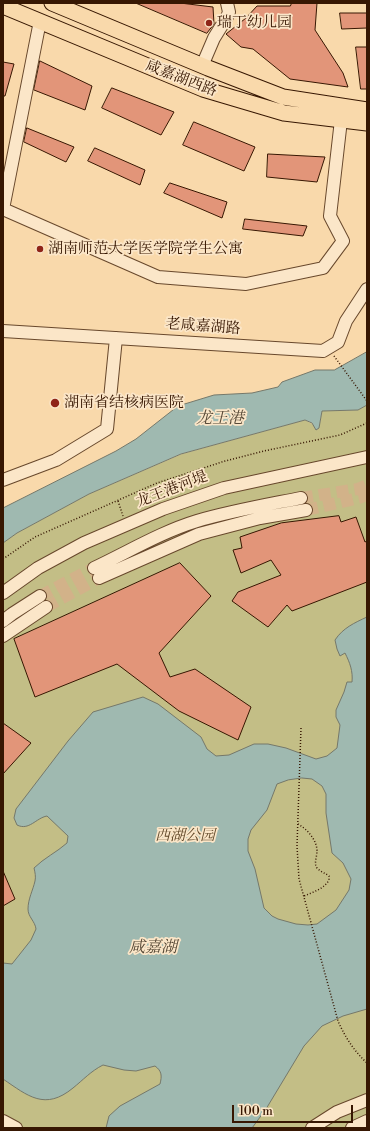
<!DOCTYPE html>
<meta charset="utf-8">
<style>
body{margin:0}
#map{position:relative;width:370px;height:1131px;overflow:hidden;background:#f9d9ab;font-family:"Libre Bodoni",serif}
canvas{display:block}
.frame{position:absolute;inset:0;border:4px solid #371702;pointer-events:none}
.scale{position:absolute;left:232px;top:1105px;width:121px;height:18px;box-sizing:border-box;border:2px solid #371702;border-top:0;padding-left:5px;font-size:12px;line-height:14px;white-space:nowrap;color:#371702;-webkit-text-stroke:3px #fbe6c8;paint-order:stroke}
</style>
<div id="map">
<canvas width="370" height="1131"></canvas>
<div class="frame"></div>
<div class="scale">100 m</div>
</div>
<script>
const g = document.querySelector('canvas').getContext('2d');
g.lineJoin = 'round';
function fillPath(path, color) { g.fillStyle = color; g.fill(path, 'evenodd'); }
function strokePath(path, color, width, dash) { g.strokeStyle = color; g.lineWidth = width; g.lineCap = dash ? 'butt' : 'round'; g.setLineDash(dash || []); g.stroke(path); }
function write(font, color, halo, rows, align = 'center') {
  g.font = font + ' "Libre Bodoni","Noto Serif SC",serif'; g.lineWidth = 3.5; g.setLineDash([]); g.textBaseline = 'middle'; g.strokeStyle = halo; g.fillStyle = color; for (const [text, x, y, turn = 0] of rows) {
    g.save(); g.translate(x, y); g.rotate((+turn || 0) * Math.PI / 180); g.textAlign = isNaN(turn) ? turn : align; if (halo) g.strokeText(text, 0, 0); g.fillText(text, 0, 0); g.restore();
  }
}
const green = new Path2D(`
 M367 405V1128H3V543L17 533 89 494 182 454 305 420 319 428 322 411 358 410Z`);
const water = new Path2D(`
 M367 352V405L358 410 322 411 319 428 316 430 312 423 305 420 181 454 89 494 17 533 3 543V508L116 451 136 439 178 406 214 395 252 393 278 387 282 382 315 370H334Z
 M367 617V1009L343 1016 322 1026 304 1046 266 1109 252 1128H106L109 1116 120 1106 160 1084C162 1076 162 1071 155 1066L136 1071 124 1070 103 1065C91 1071 83 1080 73 1088 45 1111 28 1096 3 1079V963L12 964 31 940 36 929C35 921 28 917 28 909 28 899 33 890 35 881 36 877 35 872 34 868 44 858 57 852 67 843L68 836 47 816C36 818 29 831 17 825L14 818 16 809 68 741 93 712 143 697 158 704 201 737 207 749 216 756 229 755 254 744H268L286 748 316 759 327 756 337 748 340 725 336 717V710L344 692 347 682H352C353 671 350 663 345 653L340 656 337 649 335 640C343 628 354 623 367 617ZM302 778 312 779 322 786 326 794V813L332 853 343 863 351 879 349 890 336 910 317 924 308 925 296 924 278 919 272 916 264 908 255 869 248 851V839L251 830 267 810 277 784 288 780Z`);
const building = new Path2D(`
 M136 3H180L213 7 214 24 207 33Z
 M292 3H317L315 30 343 73 348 87 290 79 253 49 241 47 226 34 246 18 257 6H290Z
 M340 13H367V28L342 29Z
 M356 47H367V89H361Z
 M40 61 92 86 85 110 34 90Z
 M3 62 14 64 5 96H3Z
 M112 88 174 112 161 135 102 108Z
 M194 122 255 147 244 171 183 145Z
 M27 128 74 147 66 162 24 142Z
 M95 148 145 170 140 185 88 161Z
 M268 154 325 157 317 182 267 177Z
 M170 183 227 202 222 218 164 193Z
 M245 219 307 226 303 236 243 229Z
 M339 516 341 522 356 517 365 542 367 541V582L292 611 287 605 268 627 232 601 238 592 281 575 271 560 241 573 233 550 242 548 240 537 281 523Z
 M180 563 211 596 159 653 170 677 195 669 251 707 238 740 179 711 117 664 35 697 14 639Z
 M3 723 31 743 3 774Z
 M3 871 15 899 3 906Z`);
const minorTunnel = new Path2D(`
 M301 498 358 489 367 485
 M306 510 359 498 367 495
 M40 596 94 568
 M46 607 99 578`);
const path = new Path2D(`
 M334 356 367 401
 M118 501 123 516
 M3 559 35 537 157 483 225 461 264 451 340 435 367 423
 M301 728 297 846 299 879 338 1021C345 1037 354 1051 367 1063
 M298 824C307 829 317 840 317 851 317 857 313 865 318 869 321 872 325 873 329 876V880C324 889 313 892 304 896`);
const minor = new Path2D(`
 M202 66 214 38 227 17 229 12 227 3
 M3 209 158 277 246 284 323 268 343 241 330 216 341 120
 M3 209 40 21
 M3 331 323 351 338 342 346 321 367 289
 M3 480 56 460 107 429 116 338
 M94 568C128 552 161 532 197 521 231 511 266 505 301 498
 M99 578 199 534 260 518 306 510
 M3 593 38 568 84 543 163 509 224 488 367 457
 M3 621 12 614 40 596
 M3 636 46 607
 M3 1121 16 1128
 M312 1128 337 1112 367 1100
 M352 1128 367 1121`);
const major = new Path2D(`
 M52 3 208 68 283 97 367 110
 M3 6 203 89 284 113 367 123`);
const markers = [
 [209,23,4,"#8f2418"],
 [40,249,4,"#8f2418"],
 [55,403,5,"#8f2418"]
];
const poiNames = [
 ["瑞丁幼儿园",217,23],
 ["湖南师范大学医学院学生公寓",48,249],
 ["湖南省结核病医院",64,403]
];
const streetNames = [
 ["咸嘉湖西路",181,79,21],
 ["老咸嘉湖路",203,327,4],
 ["龙王港河堤",172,490,-21]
];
const parkNames = [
 ["西湖公园",185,836]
];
const waterNames = [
 ["龙王港",220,419],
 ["咸嘉湖",153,948]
];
fillPath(green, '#c3be86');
fillPath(water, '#9fb9b0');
strokePath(water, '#75786a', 1);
fillPath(building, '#e29579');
strokePath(building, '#371702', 1);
strokePath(minorTunnel, '#d2b289', 12, [12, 6]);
strokePath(minor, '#68482c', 14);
strokePath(major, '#371702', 17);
strokePath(path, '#371702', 1.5, [1, 2]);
strokePath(minor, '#fbe6c8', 12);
strokePath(major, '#f9d9ab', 15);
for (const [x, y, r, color] of markers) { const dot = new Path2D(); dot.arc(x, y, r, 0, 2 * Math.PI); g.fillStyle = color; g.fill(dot); strokePath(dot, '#fbe6c8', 1.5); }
write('15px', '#371702', '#fbe6c8', poiNames, 'left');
write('15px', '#371702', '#fbe6c8', streetNames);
write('italic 15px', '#61492a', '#fbe6c8', parkNames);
write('italic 16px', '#564836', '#fbe6c8', waterNames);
</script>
